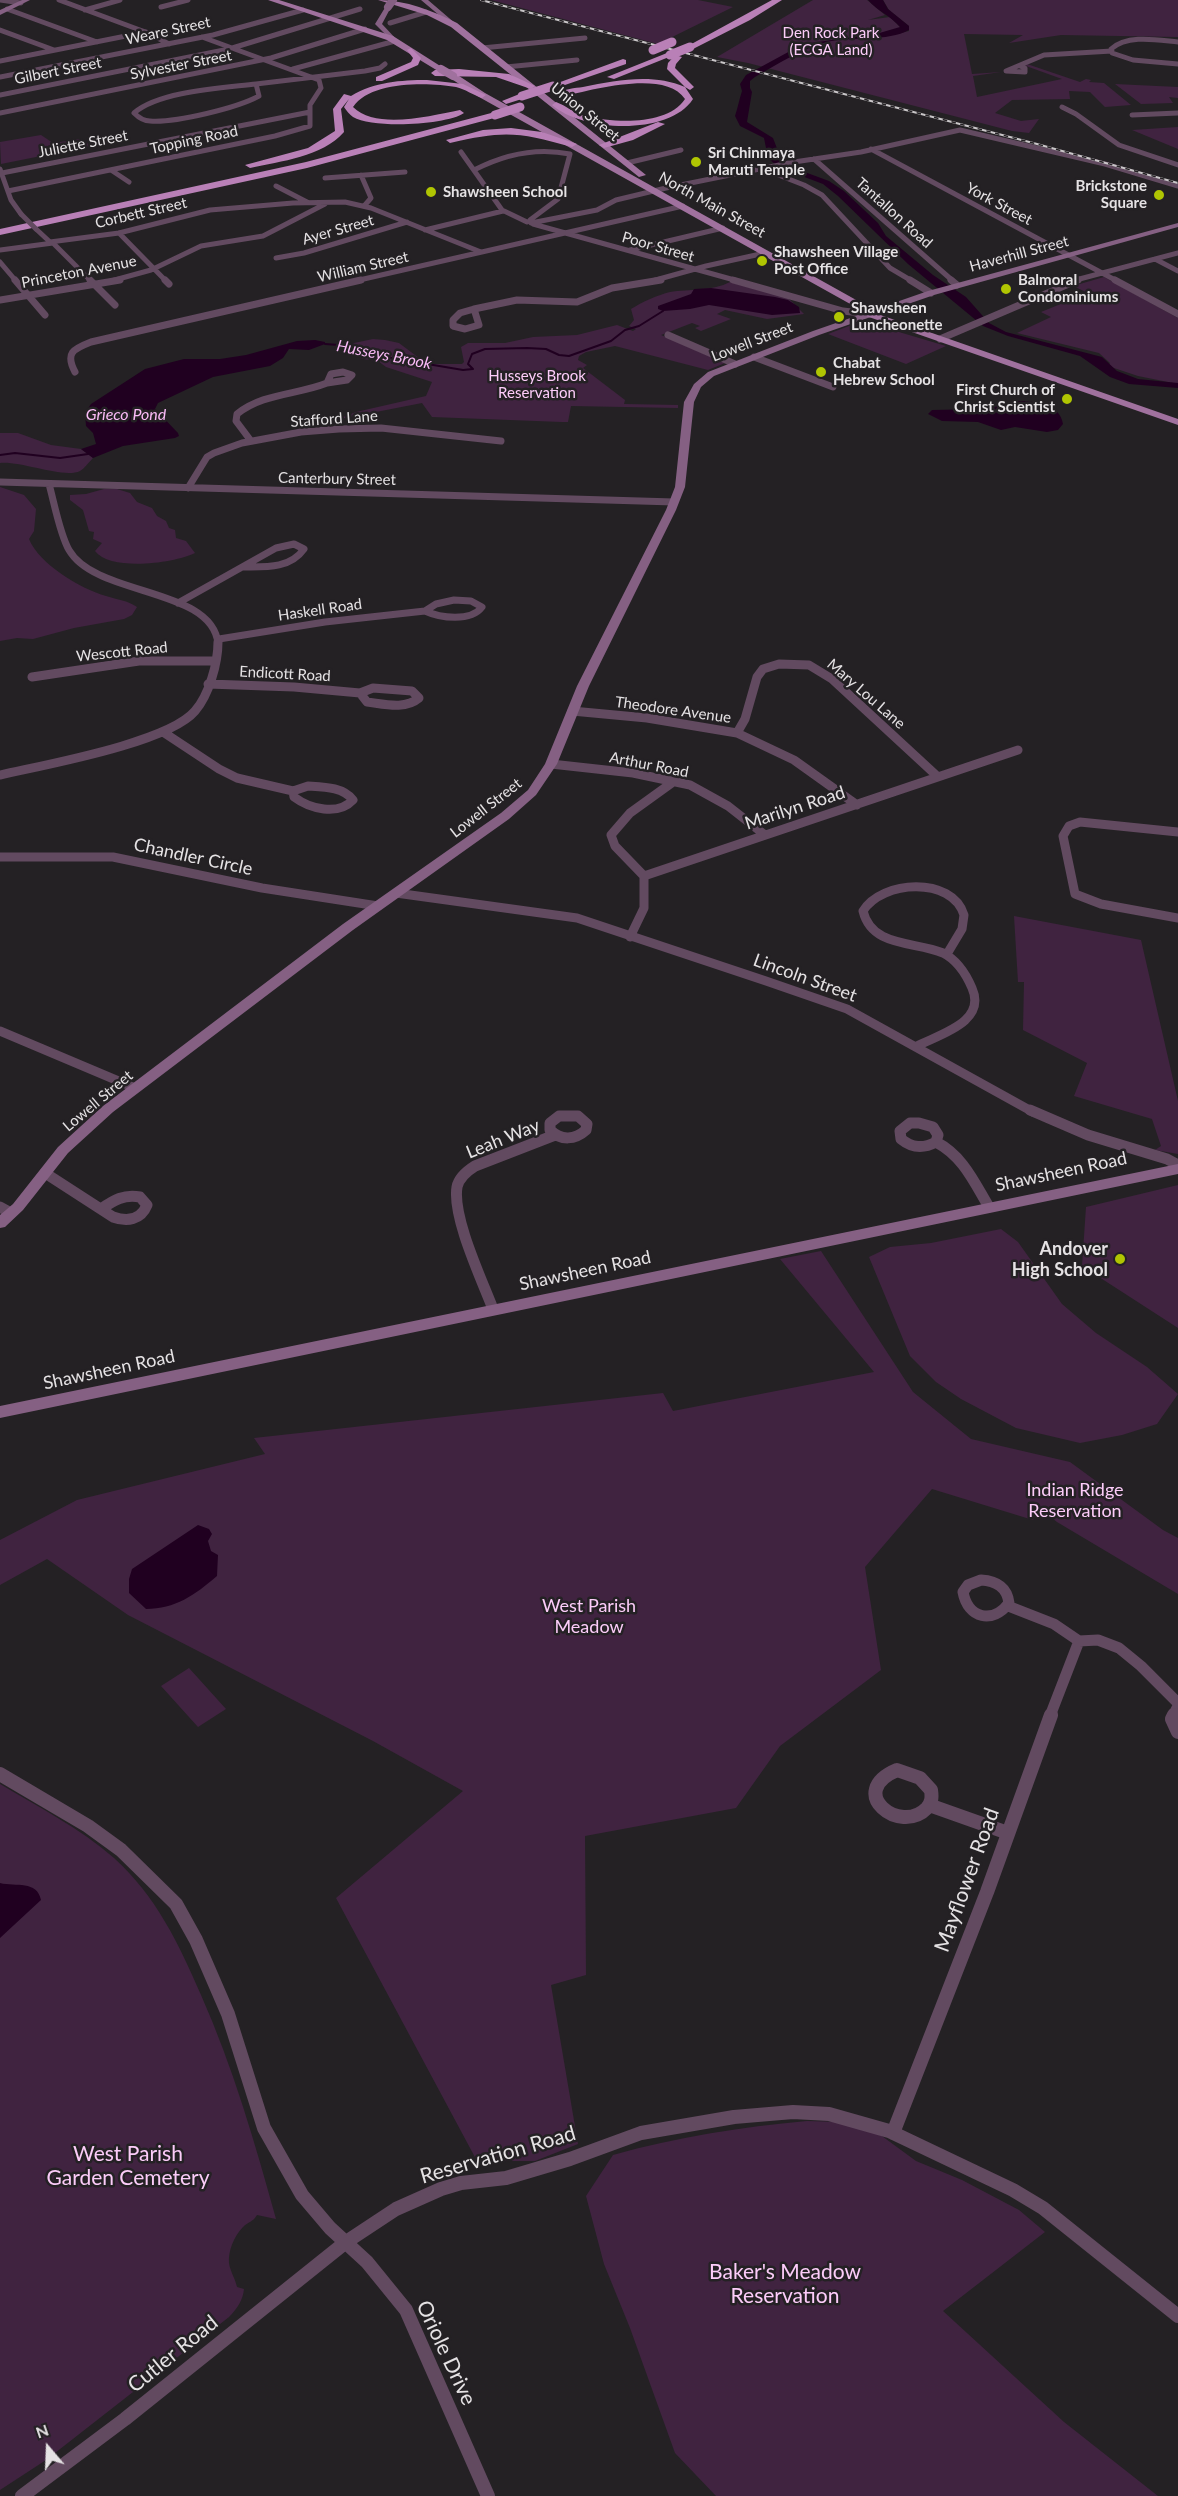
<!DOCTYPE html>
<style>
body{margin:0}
#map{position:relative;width:1178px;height:2496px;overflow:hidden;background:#242124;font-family:Lato,sans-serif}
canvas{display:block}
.north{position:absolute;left:18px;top:2418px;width:60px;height:60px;-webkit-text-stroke:4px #242124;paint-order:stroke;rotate:341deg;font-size:16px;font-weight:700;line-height:24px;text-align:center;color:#e5e2e4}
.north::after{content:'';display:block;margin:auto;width:21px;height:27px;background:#e5e2e4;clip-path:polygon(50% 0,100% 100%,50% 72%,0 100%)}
</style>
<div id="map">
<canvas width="1178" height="2496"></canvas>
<div class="north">N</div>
</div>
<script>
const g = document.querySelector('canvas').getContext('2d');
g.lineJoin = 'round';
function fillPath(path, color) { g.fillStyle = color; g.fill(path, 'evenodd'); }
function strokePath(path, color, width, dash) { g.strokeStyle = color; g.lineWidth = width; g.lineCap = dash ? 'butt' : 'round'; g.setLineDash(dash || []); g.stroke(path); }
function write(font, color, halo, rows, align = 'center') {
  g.font = font + ' Lato,sans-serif'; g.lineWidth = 5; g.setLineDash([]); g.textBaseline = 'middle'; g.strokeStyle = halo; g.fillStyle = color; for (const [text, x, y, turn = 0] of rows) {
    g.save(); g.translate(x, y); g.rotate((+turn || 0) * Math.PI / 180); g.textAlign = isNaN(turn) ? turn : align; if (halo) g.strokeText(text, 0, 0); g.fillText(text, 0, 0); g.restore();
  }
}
const green = new Path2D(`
 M491 0H698L733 7 658 44Z
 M813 0H867L885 15 868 20 890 17 901 28 885 33H901L909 31V26L889 10 883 0H1178V37L1061 35 1009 43 1023 35 964 34 972 74 1001 72 973 76 977 97 1062 79 1026 66 1027 64 1080 82 1086 79 1091 80 1089 82 1104 83 1131 105 1105 107 1090 92 1069 91 1070 99 1012 100 995 113 1021 121 1039 119 1029 133 1012 131 748 63 717 57Z
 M1115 84 1178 87V98L1169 97 1173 103 1141 104Z
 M1178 127V149L1132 130Z
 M41 135 53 143 81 139 91 146 1 164 0 142Z
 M1104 277 1178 318V384L1138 376 1108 366 1110 363 1099 353 1017 333 1051 317 1041 312 1088 293 1073 286Z
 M730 282 788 298 804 314 767 319 725 310 717 314 731 319 701 331 695 328 700 326 692 323 661 335 725 363 708 370 615 346 586 352 579 356 578 360 587 365 583 368 625 400 624 404 678 405V408L571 406 568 422H562L432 417 422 403 335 420 356 412 426 396 432 382 386 367 378 361 363 359 348 351 354 343 373 339 385 340 399 343 427 364H462L464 362 461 347 468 343H505L533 337 577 335 617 325 633 331 636 329 629 326 634 320 631 309C642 302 658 295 670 292 689 289 713 291 730 282Z
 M862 321 946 346 906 364 828 334Z
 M0 433H18L51 445 81 449 93 458C89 462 84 469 80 471 64 479 22 461 0 463Z
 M0 487 24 495 36 509 34 531 29 539C39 564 81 589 106 596 118 600 127 600 137 607L132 615 124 619 74 628 33 639 17 638 0 641Z
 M104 489H117L130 493 137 502 152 508 157 516 166 521 169 528 175 530 176 538 186 541 195 553C175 563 111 572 95 551L102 543 93 539 94 532 89 531 83 510 70 500V495L86 494Z
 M1014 916 1141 940 1178 1101V1154L1155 1150 1161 1146 1152 1119 1074 1096 1087 1063 1023 1030 1024 982H1018Z
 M1178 1185V1328L1082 1266 1086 1207Z
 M1001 1229 1018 1242 1062 1304 1096 1333 1147 1367 1178 1394 1157 1424 1122 1435 1080 1443 1016 1428 961 1399 936 1382 910 1356 869 1257 890 1247 931 1243Z
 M821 1251 913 1392 971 1439 1070 1462 1163 1530 1178 1538V1594L1057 1522 1039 1508 1033 1520 932 1489 865 1567 881 1670 780 1746 736 1808 585 1836 586 1975 551 1985 578 2144 535 2161H477L336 1898 463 1791 373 1741 128 1615 47 1559 0 1585V1540L77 1500 265 1454 254 1438 663 1393 673 1411 874 1372 780 1259Z
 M189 1668 226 1709 198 1727 161 1686Z
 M0 1784C38 1807 80 1828 114 1858 156 1896 179 1944 201 1995 233 2067 255 2143 276 2219L257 2215C253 2222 248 2222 243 2227 234 2236 228 2251 229 2263 230 2271 235 2278 237 2287L244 2289C243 2300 237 2309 229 2317L46 2460 0 2490Z
 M807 2121 842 2122 875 2131 916 2161 962 2180 1019 2210 1045 2232 943 2311 1064 2422 1158 2496H716L675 2453 630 2328 604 2264 586 2196 613 2155C677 2137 741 2127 807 2121Z`);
const water = new Path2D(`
 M868 0H883L888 9 909 26V30C888 42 851 36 827 42 801 49 778 64 755 77L750 81V88L752 92 747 122 773 138 783 164 829 181 844 191 878 223 886 236 933 275 966 297 989 323 1006 332 1102 357 1117 371 1138 379 1178 383V388L1129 384 1110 377 1080 356 1008 336 983 326 908 264 838 196 823 184 778 167 768 158 764 138 740 126 735 116C738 107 739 100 742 91L740 84 746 75 803 44 876 34 900 27C891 16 877 11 868 0Z
 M711 288 775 297 788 300 799 307 800 313 772 315 709 305 690 309 663 311 658 309V306L691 294 694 289Z
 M315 340 325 342V344L309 350 289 349 283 358 270 366 213 377 158 403 155 409 178 433 179 436 175 438 123 446 93 458 81 449 96 444 93 433 86 426 85 413 91 404 145 369 184 359H220L246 355 297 341Z
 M1016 401C1033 401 1060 403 1063 424L1058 430 1047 432 1015 427 1001 430 978 422 942 421 928 414 932 410 980 409Z
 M198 1525 209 1529 212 1534 208 1541 211 1551 218 1555 217 1576C195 1595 175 1609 146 1609L129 1593V1579L132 1569Z
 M0 1883C16 1887 37 1880 41 1900L0 1938Z`);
const stream = new Path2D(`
 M325 344 353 346 374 355 463 370 473 369 468 364 472 354 485 349 527 348 546 349 559 355 569 356 611 341 625 330 639 326 663 311
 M0 455 15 453 60 458 88 454`);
const streetFar4 = new Path2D(`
 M0 0 21 3
 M59 0 148 33 169 44
 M161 7 188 0
 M7 9 97 42
 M85 10 120 0
 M390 23 426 12
 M0 30 54 50
 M1178 42C1157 40 1128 34 1111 49L1112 53 1133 60 1178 64
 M482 48 585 38
 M0 61 146 32
 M1020 66 1025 68V72L1006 71 1044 55 1112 51
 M506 67 577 60
 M293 69 395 41
 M0 77 213 35 303 10
 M256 84 259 96C237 108 175 123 150 121 144 121 139 118 134 113 159 91 223 88 256 84Z
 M256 84 365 71 380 68 385 64
 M0 95 229 49 360 9
 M1062 107 1076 114 1119 145 1178 165
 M0 113 271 58 365 29
 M1132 115 1178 113
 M871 149 1117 281
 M461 152 502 210 527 222
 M814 159 953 281
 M627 163 681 150
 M0 169 11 200 21 214
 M763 169 804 185 822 195 890 268 912 281
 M111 170 129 182
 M474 170C505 154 536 147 570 154L558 199 530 220
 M2 173 310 112
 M361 175 371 198 365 205
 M325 178 405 172
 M276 186 307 202
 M8 191 275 136 310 126V105L321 88 319 80 202 37
 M531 223 597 210 616 200 666 188 794 162 861 152 960 130 1105 164 1178 186
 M533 224 738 281
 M36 229 50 242 119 233 210 210 293 203 345 202 371 208 481 252
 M425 230 503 211
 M119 233 166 281
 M0 250 53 243 91 281
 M630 250 723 228
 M276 258 304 253 407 222
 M1155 259 1178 271
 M0 262 16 281
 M111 281 151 270 201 246 263 236 325 204
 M355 281 683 206
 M652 281 706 266 765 253
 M1072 281 1178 253`);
const streetFar3 = new Path2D(`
 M15 280 45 315
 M90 280 115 305
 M165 280 169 284
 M733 280 843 311 869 314
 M910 280 931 293
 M951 280 957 285
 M1115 280 1178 314
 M0 300 120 280
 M474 309 479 325 465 329 453 326V320L460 313Z
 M474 309 517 300 577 302 612 288 661 280
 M668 335 735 364
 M940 339 1078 280
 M754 357 833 387
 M75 372C65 353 73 349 91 342L361 280
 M343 372 352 375 347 380 327 383 331 374Z
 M251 441 236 421 237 414C263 393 297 395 327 383
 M0 482 674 502
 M49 484C54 502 60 535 69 550 96 597 213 587 218 644
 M188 488 207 457 214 453 242 443 301 432 339 429 381 428 501 441
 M454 600 471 601 482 607C471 622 440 618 425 611L436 604Z
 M178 603 276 548 294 544 304 549C290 569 265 567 243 567
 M219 639 325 622 425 611`);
const streetFar2 = new Path2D(`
 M32 677 139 661H216
 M208 684 294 687 360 693
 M373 688 412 691 419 698C405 710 384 704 367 702L360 693Z
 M572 711 647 718 737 733 794 760 857 805
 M163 732 219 769 237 778 293 791
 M737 733 745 719 757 677 763 669 779 664 809 665 832 679 937 776
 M551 764 633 773 690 785 728 806 765 835
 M0 775C43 765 168 743 195 711 209 695 218 663 218 642
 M308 786C324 787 343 787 353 800 338 816 310 809 294 797L293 791Z
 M1178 832 1080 822 1069 826 1063 836 1075 894 1101 904 1178 918
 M0 857H113L262 888 378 906
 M644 876 615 846 611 835 630 813 673 782
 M396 893 577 918 766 981 847 1009 1033 1112
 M630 937 644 908V876L1018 750
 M0 1031 135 1088
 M917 1046C940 1034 987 1022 972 988 966 974 957 960 943 953 915 941 872 948 863 911 882 880 952 876 964 915L962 929 947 954`);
const streetFar1 = new Path2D(`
 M1030 1110 1088 1135 1167 1159 1178 1165
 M559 1116H578L587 1124 586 1130C575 1140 561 1141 550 1130V1123Z
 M910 1123H919L933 1127 938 1135 936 1142C923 1149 912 1148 901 1139L900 1131Z
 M936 1142C963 1156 974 1182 989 1207
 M45 1173 113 1217C127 1222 141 1220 147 1205L140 1197C124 1194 114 1200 101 1209
 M0 1207 11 1213
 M493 1309C482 1280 452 1217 457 1187 459 1177 467 1171 475 1166L555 1135
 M981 1580C996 1581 1007 1587 1009 1603 993 1624 968 1619 963 1592L968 1585Z
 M1008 1606 1054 1624 1079 1641 1098 1640 1119 1648 1141 1666 1178 1703
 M1050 1716 1079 1641
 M1173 1716 1178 1706`);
const street = new Path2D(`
 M1174 1715 1172 1719 1178 1732
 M897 1770 920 1778 931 1790C932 1797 932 1802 927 1808 900 1836 845 1792 897 1770Z
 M0 1774 88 1826 121 1850 176 1904 196 1940 228 2014 264 2128 302 2195 330 2228 367 2262 406 2310 488 2496
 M929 1805 1008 1833
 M893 2133 987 1892 1051 1715
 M22 2496 125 2419 346 2242 396 2209 441 2189 461 2183 506 2178 570 2159 641 2133 734 2117 793 2112 829 2114 889 2131 1013 2190 1043 2208 1178 2316`);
const secondary = new Path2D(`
 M22 0H30L0 15V10Z
 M421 0H428L456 24V26H452Z
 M386 6 391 7 382 24 397 40V42H393L375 24Z
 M1178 223V227L934 295 819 335 714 376 701 387 694 402 685 487 676 510 589 686 557 764 536 795 509 819 353 930 113 1112 68 1153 23 1210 5 1227 0 1228V1215L13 1204 58 1147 103 1106 343 924 501 813 528 790 545 764 577 686 666 510 675 487 684 402 694 384 708 372 813 331 928 291Z
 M1178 1164V1174L0 1418V1406Z`);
const primary = new Path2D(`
 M268 0H279L393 36 445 69 438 71 387 40Z
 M378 0C406 0 433 11 457 23L646 175 639 177 451 27 427 15Z
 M450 74H456L485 93 858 301 872 312 1178 419V425L866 316 852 305 479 97 450 78Z`);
const highway = new Path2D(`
 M772 0H782L750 20 693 49 686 47Z
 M411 48 421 58 418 65 382 81H376V77L411 62 413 58 407 50Z
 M667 53 674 55 614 79 607 77Z
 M675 55 682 57 676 64 675 68 694 87 690 90 685 87 693 99C669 136 583 132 552 105L556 102C567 106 575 114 586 116 614 123 667 126 685 99 665 69 591 90 561 97L557 94C564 89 575 88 583 87 617 80 653 73 685 87L667 69 668 63Z
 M623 59 626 60V64L562 86 555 84Z
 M459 69 509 74 535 86 531 89 496 77 435 76 431 73 435 70Z
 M427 80 463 84 486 95 482 98C473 95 465 89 456 87 428 82 370 81 353 107 376 130 430 116 460 110L464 113C447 125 373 129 353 117 350 115 346 110 344 107L349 99 341 109 344 132C322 157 281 161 250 168L245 165 308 148 335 131 333 109 344 94 351 96C374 82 401 80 427 80Z
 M522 93 525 94V98L506 104 502 101Z
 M495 112 499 115 498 117 307 168 0 235V229L306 162Z
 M658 122 665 124 633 140 604 148 599 145Z
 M511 128 542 132 577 144 572 147C520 132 504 130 450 143L446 140 483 130Z`);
const rail = new Path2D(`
 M481 0 1037 144 1178 183`);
const streetBridge = new Path2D(`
 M21 214 36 229`);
const secondaryBridge = new Path2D(`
 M388 7 393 0`);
const primaryBridge = new Path2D(`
 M441 69 453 76`);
const highwayBridge = new Path2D(`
 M653 50 672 42
 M670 55 690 47
 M522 96 553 86
 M495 115 520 107`);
const markers = [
 [696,162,6,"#b0c502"],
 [431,192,6,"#b0c502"],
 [1159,195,6,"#b0c502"],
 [762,261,6,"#b0c502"],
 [1006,289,6,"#b0c502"],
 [839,317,6,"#b0c502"],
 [821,372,6,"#b0c502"],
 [1067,399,6,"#b0c502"],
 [1120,1259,6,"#b0c502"]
];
const farStreetnames = [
 ["Weare Street",168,31,-12],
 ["Sylvester Street",181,65,-11],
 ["Gilbert Street",58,71,-11],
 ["Union Street",585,112,39],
 ["Topping Road",194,140,-12],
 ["Juliette Street",83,144,-11],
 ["York Street",999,204,28],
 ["North Main Street",712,205,29],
 ["Corbett Street",141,213,-13],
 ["Tantallon Road",894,213,42],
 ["Ayer Street",338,230,-16],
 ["Poor Street",658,247,16],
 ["Haverhill Street",1019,254,-15],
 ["William Street",363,267,-13],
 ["Princeton Avenue",79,272,-11],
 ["Lowell Street",752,342,-21],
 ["Stafford Lane",334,419,-4],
 ["Canterbury Street",337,479,1],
 ["Haskell Road",320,610,-8],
 ["Wescott Road",122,652,-6],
 ["Endicott Road",285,674,3],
 ["Mary Lou Lane",866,694,41],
 ["Theodore Avenue",673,710,8],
 ["Arthur Road",649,765,11],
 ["Lowell Street",486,808,-38],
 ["Lowell Street",98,1101,-40]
];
const farParknames = [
 ["Den Rock Park",831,33],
 ["(ECGA Land)",831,50],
 ["Husseys Brook",537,376],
 ["Reservation",537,393]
];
const farPoinames = [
 ["Sri Chinmaya",708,153],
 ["Maruti Temple",708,170],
 ["Brickstone",1147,186,"right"],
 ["Square",1147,203,"right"],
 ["Shawsheen School",443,192],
 ["Shawsheen Village",774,252],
 ["Post Office",774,269],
 ["Balmoral",1018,280],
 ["Condominiums",1018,297],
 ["Shawsheen",851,308],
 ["Luncheonette",851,325],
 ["Chabat",833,363],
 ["Hebrew School",833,380],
 ["First Church of",1055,390,"right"],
 ["Christ Scientist",1055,407,"right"]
];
const farWaternames = [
 ["Husseys Brook",384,355,11],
 ["Grieco Pond",126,415]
];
const streetNames = [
 ["Marilyn Road",795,808,-18],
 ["Chandler Circle",193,857,12],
 ["Lincoln Street",805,978,20],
 ["Leah Way",503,1139,-22],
 ["Shawsheen Road",1061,1172,-12],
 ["Shawsheen Road",585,1271,-12],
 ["Shawsheen Road",109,1370,-12]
];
const poiNames = [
 ["Andover",1108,1249],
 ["High School",1108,1270]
];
const parkNames = [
 ["Indian Ridge",1075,1490],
 ["Reservation",1075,1511],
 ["West Parish",589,1606],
 ["Meadow",589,1627]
];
const nearStreetnames = [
 ["Mayflower Road",967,1880,-70],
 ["Reservation Road",498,2155,-16],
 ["Oriole Drive",446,2353,65],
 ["Cutler Road",173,2354,-39]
];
const nearParknames = [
 ["West Parish",128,2154],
 ["Garden Cemetery",128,2178],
 ["Baker's Meadow",785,2272],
 ["Reservation",785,2296]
];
fillPath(green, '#402340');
fillPath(water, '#200020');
strokePath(stream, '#200020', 2);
strokePath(streetFar4, '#624a60', 5);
strokePath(streetFar3, '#624a60', 7);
strokePath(streetFar2, '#624a60', 9);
strokePath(streetFar1, '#624a60', 11);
strokePath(street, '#624a60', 14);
fillPath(secondary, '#856083');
fillPath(primary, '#a0719e');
fillPath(highway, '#b980b7');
strokePath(rail, '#cac7c9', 2);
strokePath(rail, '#242124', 1.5, [4.5]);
strokePath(streetBridge, '#624a60', 5);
strokePath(secondaryBridge, '#856083', 8);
strokePath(primaryBridge, '#a0719e', 8);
strokePath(highwayBridge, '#b980b7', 9);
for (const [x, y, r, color] of markers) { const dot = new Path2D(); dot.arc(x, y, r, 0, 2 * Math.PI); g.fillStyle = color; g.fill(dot); strokePath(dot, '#242124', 2); }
write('15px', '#e5e2e4', '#242124', farStreetnames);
write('15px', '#fcccf9', '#242124', farParknames);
write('bold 15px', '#e5e2e4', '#242124', farPoinames, 'left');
write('italic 16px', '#fabbf7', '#242124', farWaternames);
write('18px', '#e5e2e4', '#242124', streetNames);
write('bold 18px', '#e5e2e4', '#242124', poiNames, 'right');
write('18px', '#fcccf9', '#242124', parkNames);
write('21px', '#e5e2e4', '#242124', nearStreetnames);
write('21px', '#fcccf9', '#242124', nearParknames);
</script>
